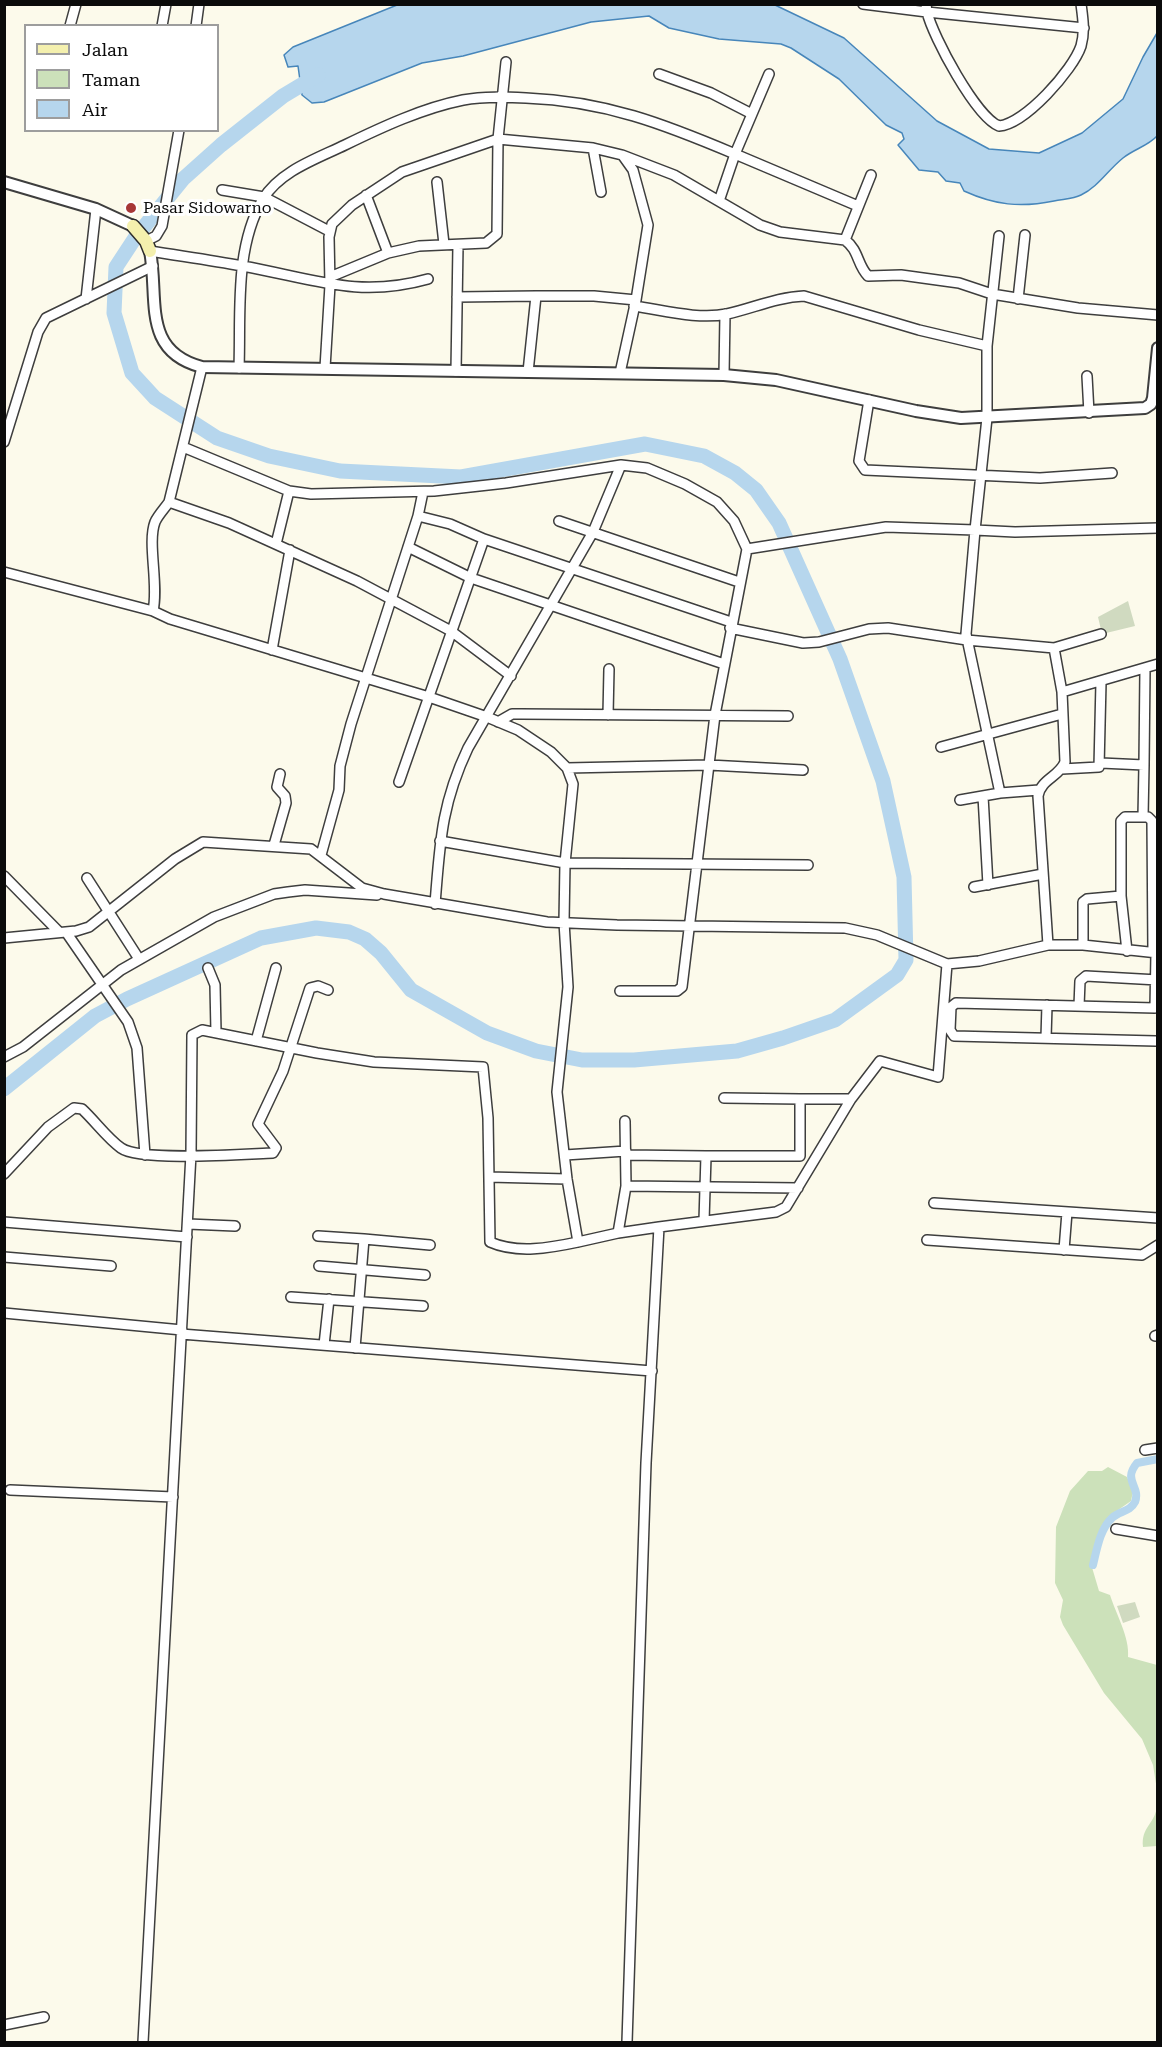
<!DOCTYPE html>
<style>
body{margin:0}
#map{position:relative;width:1162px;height:2047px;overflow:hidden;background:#fcfaeb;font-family:"Roboto Serif",serif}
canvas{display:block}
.frame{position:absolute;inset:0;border:6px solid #0b0b0b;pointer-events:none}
.legend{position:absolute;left:24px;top:24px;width:195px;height:108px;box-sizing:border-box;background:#fff;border:2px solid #9d9d9d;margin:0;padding:8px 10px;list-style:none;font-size:18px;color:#0b0b0b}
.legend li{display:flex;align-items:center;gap:12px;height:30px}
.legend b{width:30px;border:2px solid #9d9d9d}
</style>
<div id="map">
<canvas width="1162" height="2047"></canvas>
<div class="frame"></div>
<ul class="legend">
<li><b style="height:8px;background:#f4f0ae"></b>Jalan</li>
<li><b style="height:16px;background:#cce1ba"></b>Taman</li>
<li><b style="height:16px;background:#b6d6ed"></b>Air</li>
</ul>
</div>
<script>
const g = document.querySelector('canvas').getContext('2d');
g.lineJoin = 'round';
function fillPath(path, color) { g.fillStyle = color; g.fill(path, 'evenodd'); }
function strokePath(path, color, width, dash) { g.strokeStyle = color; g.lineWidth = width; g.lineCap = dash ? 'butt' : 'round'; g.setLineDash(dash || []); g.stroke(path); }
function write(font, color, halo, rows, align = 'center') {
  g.font = font + ' "Roboto Serif",serif'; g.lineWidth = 6; g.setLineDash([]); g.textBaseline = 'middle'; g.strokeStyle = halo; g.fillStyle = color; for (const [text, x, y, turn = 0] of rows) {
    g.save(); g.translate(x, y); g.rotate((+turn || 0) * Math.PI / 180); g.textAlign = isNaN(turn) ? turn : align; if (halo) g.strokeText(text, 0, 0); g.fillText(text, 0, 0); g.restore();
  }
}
const green = new Path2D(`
 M1108 1467 1127 1477 1133 1491 1131 1501 1108 1517 1096 1542 1091 1564 1099 1591 1110 1595C1116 1614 1130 1638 1128 1657L1157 1665V1790L1153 1765 1142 1739 1104 1693 1063 1625 1060 1617 1063 1600 1055 1583 1056 1527 1070 1491 1088 1471H1102Z
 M1157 1807V1846L1143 1847C1141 1827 1154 1825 1157 1807Z`);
const cemetery = new Path2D(`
 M1128 601 1135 626 1102 634 1098 617Z
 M1135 1602 1140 1617 1123 1623 1117 1606Z`);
const water = new Path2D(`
 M397 5H775L844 38 937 121 989 149 1039 153 1082 133 1123 99 1143 57 1157 33V136C1148 146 1134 149 1123 158 1108 170 1098 187 1081 195 1073 199 1063 199 1054 201 1020 208 995 205 964 191L960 183 946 181 938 172 919 170 898 145 904 139 902 133 886 125 839 79 791 48 781 44 719 39 669 28 649 16 591 22 463 56 422 63 324 102 312 103 302 95 298 66 288 67 284 55 293 47Z`);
const canal = new Path2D(`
 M1093 1565C1097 1549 1100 1529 1112 1518 1119 1511 1130 1512 1135 1502 1141 1486 1122 1481 1137 1463L1158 1459`);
const river = new Path2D(`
 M4 1089 95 1016 127 999 261 938 316 928 349 932 365 939 381 953 411 990 487 1033 536 1051 582 1060H634L737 1051 783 1038 835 1020 897 975 906 960 904 877 883 781 840 659 779 523 756 490 735 473 704 456 645 444 461 477 340 471 269 456 217 438 155 398 132 373 114 313 116 267 135 238 183 179 221 145 283 96 318 75`);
const minor = new Path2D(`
 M863 4 927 12C933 37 976 117 999 126 1025 124 1073 70 1081 46 1085 32 1083 19 1081 4
 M926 4 927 12 1084 28
 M70 26 76 4
 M162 26 166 4
 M196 26 199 4
 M659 74 711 93 752 114
 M593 148 601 192
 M623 156 633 170 648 225 636 300
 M437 182 444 244
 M222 190 264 197 329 231
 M366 195 388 253
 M719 201 735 154 858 206
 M999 236 987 346V418L975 530 1015 532 1158 528
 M845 240 871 175
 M146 241 156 236 162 226 179 130
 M150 251C180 256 211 260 242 266 311 278 357 299 428 279
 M330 277 388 253 419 246 486 243 497 234 498 139 506 62
 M457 297 536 296
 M86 299 96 209
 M1018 299 1025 235
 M634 306C663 310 698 320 727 314 754 308 777 297 804 296L919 330 987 346
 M202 367 169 502C165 508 158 515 155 522 147 543 159 584 153 611L170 619 429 697 487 717 518 730 551 752 567 768 573 784 565 863 564 922 568 987 557 1092 567 1179 578 1242 618 1233 626 1186 625 1121
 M239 368C241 314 234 248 263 199 280 171 316 159 345 145 382 127 423 108 463 100 484 96 506 97 526 98 605 101 664 124 735 154L769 74
 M325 368 330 285 329 237 332 224 352 205 402 172 498 139 593 148 622 155 674 175 760 225 780 232 845 240C859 250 857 265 868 276L901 275 959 283 992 294 1078 308 1158 315
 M456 371 458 245
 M528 372 536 296H594L636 300 620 373
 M724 375 725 314
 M1087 376 1089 413
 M869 400 859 461 865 470 1040 478 1112 473
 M4 442 38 332 46 318 153 266
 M183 447 289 491 311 494 434 491 506 483 621 465 647 468 685 484 717 502 734 521 747 549 715 715 682 987 677 991H620
 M169 502 229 523 357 581 451 631 511 676
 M559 521 739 582
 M484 539 731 622
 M276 544 289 491
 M408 547 471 578 724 664
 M747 549 886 527 975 530 966 634 1000 793 1039 790
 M4 572 153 611
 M730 628 803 643 819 642 869 629 888 628 967 640 1054 648
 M1101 634 1054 648 1062 692 1158 664
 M272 650 290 550
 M608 715 609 669
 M498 722 512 714H521L788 716
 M941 747 1062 714
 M1101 763 1144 765 1145 669
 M567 768 709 765 803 770
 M1062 769 1099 767 1101 682
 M399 782 484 539 450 524 418 516
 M983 796 988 885
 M960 800 1000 793
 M1143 817H1148L1152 821 1153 953
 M440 841 565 863 808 865
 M274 845 286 803 285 796 277 787 280 774
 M321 855 339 790 340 766 351 724 418 516 423 492
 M4 876 59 932
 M87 878 139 959
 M974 887 1043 874
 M435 904C440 843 441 805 468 748L593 532 621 465
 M66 932 128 1022 137 1048 145 1155
 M4 938 76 931 89 927 175 859 203 842 311 849 362 888 384 894 547 922 617 925 845 928 877 935 947 964 979 961 1048 945H1083L1158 953
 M1048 945 1038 796C1041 779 1059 777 1065 762L1062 692
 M1083 945V902L1087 899 1121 896
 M1127 951 1121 896V821L1125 817H1143L1144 765
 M208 968 215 985 216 1032
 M1079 1006 1080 981 1086 976 1158 980
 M1046 1038 1047 1005
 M256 1041 276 968
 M1156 1041 954 1036 950 1030 951 1007 956 1003 1155 1008 1156 953
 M4 1057 23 1047 121 970 214 917 274 894 288 892 305 890 377 895
 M724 1098 800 1099
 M565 1155 626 1151
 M626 1155 706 1156
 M4 1174 48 1127 74 1108 82 1109C95 1121 107 1138 121 1148 140 1162 246 1154 273 1153L276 1148 258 1124 283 1071 310 988 318 986 328 990
 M489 1177 567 1179
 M626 1186 798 1188
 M934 1203 1158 1218
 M704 1221 706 1156H800V1099H851L880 1061 938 1077 947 964
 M4 1222 187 1237
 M188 1224 235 1226
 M659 1227 776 1212 786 1207 851 1099
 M618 1233 659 1227 646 1463 627 2042
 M318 1236 364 1239 355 1348
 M364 1239 430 1245
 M927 1240 1142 1255 1158 1245
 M1064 1250 1067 1212
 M4 1257 111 1266
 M319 1266 425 1275
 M291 1297 423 1306
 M4 1313 182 1330
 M181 1334 652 1371
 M1155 1336 1158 1335
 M324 1345 329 1299
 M1145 1450 1158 1448
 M10 1490 173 1497
 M1116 1529 1158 1536
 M4 2025 44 2017
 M143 2042 191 1154 192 1035 202 1030 317 1053 374 1062 483 1067 488 1118 490 1242C517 1254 550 1248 578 1242`);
const tertiary = new Path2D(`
 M4 182 96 209 133 226
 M150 251C159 299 141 351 202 367L724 375 776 380 916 411 961 418 1145 408 1151 404 1153 398 1158 348`);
const secondary = new Path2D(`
 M133 226 146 241 150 251`);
const markers = [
 [131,208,6,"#a73736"]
];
const poiNames = [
 ["Pasar Sidowarno",143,208]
];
fillPath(green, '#cce1ba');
fillPath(cemetery, '#d0dac0');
fillPath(water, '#b6d6ed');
strokePath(water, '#4786ba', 1.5);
strokePath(canal, '#b6d6ed', 8);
strokePath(river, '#b6d6ed', 15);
strokePath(minor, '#3e3e3e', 12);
strokePath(tertiary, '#3e3e3e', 14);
strokePath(secondary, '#2d2d2d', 15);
strokePath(minor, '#fff', 9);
strokePath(tertiary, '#fff', 10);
strokePath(secondary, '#f4f0ae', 12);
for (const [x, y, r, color] of markers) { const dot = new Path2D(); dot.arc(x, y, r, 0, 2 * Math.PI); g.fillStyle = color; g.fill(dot); strokePath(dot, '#fff', 2); }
write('16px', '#0b0b0b', '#fff', poiNames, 'left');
</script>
